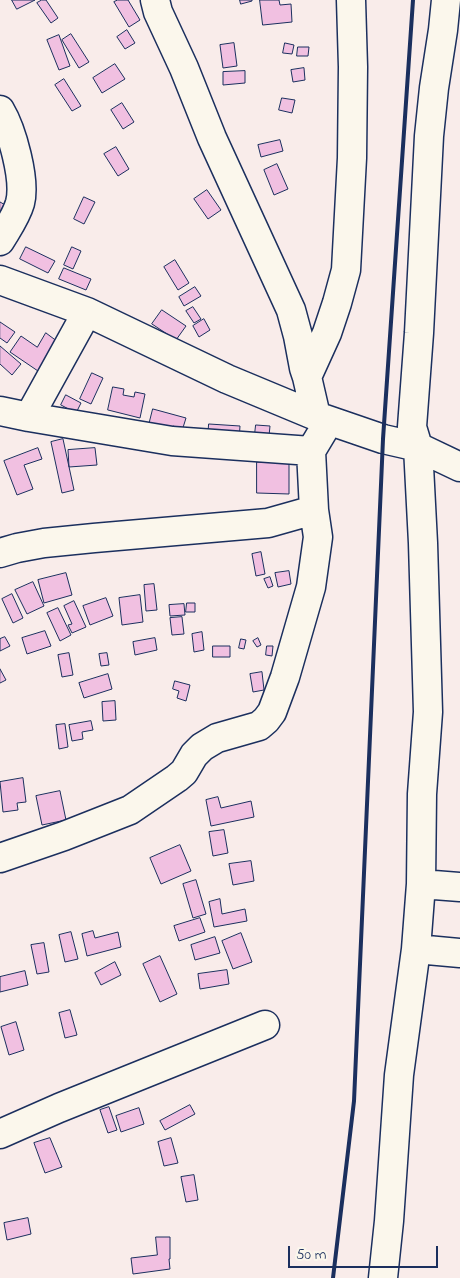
<!DOCTYPE html>
<style>
body{margin:0}
#map{position:relative;width:460px;height:1278px;overflow:hidden;background:#f9ecea;font-family:"Indie Flower",sans-serif}
canvas{display:block}
.scale{position:absolute;left:288px;top:1246px;width:150px;height:22px;box-sizing:border-box;border:2px solid #1b2f5e;border-top:0;padding-left:6px;font-size:15px;line-height:18px;white-space:nowrap;color:#1b2f5e;-webkit-text-stroke:4px #fbf7ec;paint-order:stroke}
</style>
<div id="map">
<canvas width="460" height="1278"></canvas>
<div class="scale">50 m</div>
</div>
<script>
const g = document.querySelector('canvas').getContext('2d');
g.lineJoin = 'round';
function fillPath(path, color) { g.fillStyle = color; g.fill(path, 'evenodd'); }
function strokePath(path, color, width, dash) { g.strokeStyle = color; g.lineWidth = width; g.lineCap = dash ? 'butt' : 'round'; g.setLineDash(dash || []); g.stroke(path); }
const building = new Path2D(`
 M12 0H35L17 9Z
 M42 0H46L58 18 51 23 37 3Z
 M118 0H128L140 20 129 27 114 2Z
 M240 0H252V1L241 4Z
 M260 0H279L280 5 291 4 292 22 263 25Z
 M127 30 135 43 125 49 117 37Z
 M71 34 89 62 79 68 62 40Z
 M59 35 70 66 59 70 47 40Z
 M234 43 237 66 223 68 220 45Z
 M285 43 294 45 292 54 283 53Z
 M298 47H309L308 56H297Z
 M115 64 125 79 102 93 93 78Z
 M304 68 305 80 293 82 291 70Z
 M245 71V83L223 85V72Z
 M64 79 81 106 72 111 55 85Z
 M282 98 295 100 292 113 279 110Z
 M122 103 134 122 123 129 111 110Z
 M280 140 283 151 261 157 258 145Z
 M116 147 129 169 118 176 104 154Z
 M277 164 288 189 274 195 264 170Z
 M207 190 221 210 208 219 194 199Z
 M84 197 95 202 84 224 74 219Z
 M0 202 7 206 0 217Z
 M26 247 55 261 48 273 20 259Z
 M72 247 81 251 73 269 64 265Z
 M175 260 189 283 178 290 164 267Z
 M64 268 91 279 86 290 59 279Z
 M195 287 201 296 184 306 179 297Z
 M193 307 201 319 194 323 186 311Z
 M162 310 186 326 176 340 152 324Z
 M204 319 210 330 199 337 193 326Z
 M0 322 15 332 7 343 0 338Z
 M46 333 58 342 38 371 10 352 21 336 37 347Z
 M0 346 21 364 12 375 0 364Z
 M92 373 103 378 91 404 80 399Z
 M113 387 124 389 123 395 134 397 135 392 145 394 140 418 108 410Z
 M66 395 81 403 76 413 61 405Z
 M153 409 186 418 181 434 149 425Z
 M209 424 240 426 239 440 208 438Z
 M256 425 270 426 269 436 255 434Z
 M63 439 74 490 62 493 51 442Z
 M38 448 42 459 24 465 33 489 17 495 4 461Z
 M95 448 97 465 69 467 68 450Z
 M257 462H289V494L257 493Z
 M261 552 265 574 256 576 252 554Z
 M289 571 291 584 278 587 275 573Z
 M66 573 72 595 44 603 38 580Z
 M270 577 273 586 268 588 264 579Z
 M33 582 44 606 27 614 15 590Z
 M154 584 157 610 146 611 144 585Z
 M12 594 23 618 13 623 2 599Z
 M140 595 143 622 122 625 119 598Z
 M106 598 113 616 90 625 83 606Z
 M74 601 86 627 72 633 68 625 72 624 64 606Z
 M187 603H195V612H186Z
 M184 604 185 615 170 616 169 605Z
 M58 608 71 635 60 641 47 613Z
 M182 617 184 634 172 635 170 618Z
 M45 631 51 646 27 654 22 638Z
 M202 632 204 650 194 652 192 634Z
 M5 637 10 646 0 651V639Z
 M155 638 157 650 135 655 133 642Z
 M258 638 261 645 257 647 253 641Z
 M241 639 246 640 244 649 239 648Z
 M213 646H230V657H213Z
 M267 646H273L272 656 266 655Z
 M69 653 73 675 62 677 58 655Z
 M107 653 109 665 101 666 99 654Z
 M0 669 6 680 0 683Z
 M262 672 264 690 253 692 250 674Z
 M108 674 112 689 84 698 79 683Z
 M175 681 190 685 186 701 177 698 179 691 173 689Z
 M115 701 116 720 103 721 102 702Z
 M91 721 93 730 82 732 83 739 72 741 69 725Z
 M65 724 68 747 59 749 56 725Z
 M23 778 26 802 17 803 18 810 3 812 0 782Z
 M60 791 66 820 42 825 36 796Z
 M218 797 221 808 251 801 254 817 211 826 206 800Z
 M224 830 228 853 213 856 209 832Z
 M180 845 191 871 161 884 150 858Z
 M251 861 254 881 233 885 229 864Z
 M196 880 206 914 193 918 183 884Z
 M220 899 222 914 245 909 247 921 214 927 209 902Z
 M200 918 205 932 179 941 174 926Z
 M93 931 95 938 118 932 121 947 87 956 82 934Z
 M71 932 78 959 65 962 59 935Z
 M241 933 252 962 233 969 222 941Z
 M215 937 220 953 195 960 191 945Z
 M44 943 49 972 37 974 31 945Z
 M160 956 177 994 160 1002 143 964Z
 M115 962 121 975 101 985 95 973Z
 M227 970 229 984 200 989 198 974Z
 M25 971 28 985 0 992V977Z
 M70 1010 77 1035 65 1038 59 1013Z
 M16 1022 24 1050 9 1055 1 1027Z
 M190 1105 195 1114 165 1130 160 1121Z
 M109 1107 117 1130 108 1133 100 1110Z
 M139 1108 144 1124 121 1132 116 1116Z
 M50 1138 62 1167 45 1173 34 1143Z
 M171 1138 178 1163 164 1166 158 1142Z
 M194 1175 198 1200 186 1202 181 1177Z
 M28 1218 31 1234 7 1240 4 1223Z
 M156 1237H170V1259H169L170 1269 133 1274 131 1258 157 1255Z`);
const minor = new Path2D(`
 M155 0 158 12 184 68 212 138 291 310 298 336 304 368 307 377 316 416
 M0 110C12 130 26 180 20 203 16 217 7 229 0 241
 M0 280 87 312 227 379 316 416 383 439 418 447 460 467
 M307 377 327 333 337 303 346 270 352 158 353 67 351 0
 M0 411 29 417 172 441 311 451
 M29 417 87 312
 M0 553 17 548 44 543 94 538 268 523 314 510
 M0 858 64 836 130 810 177 778 184 772 194 755 202 747 217 738 259 726 266 720 272 712 285 677 311 587 318 537 314 510 311 451 329 421
 M421 884 460 887
 M416 949 460 953
 M0 1134 59 1108 265 1025
 M383 1278 389 1221 399 1075 416 949 421 884 422 794 428 712 423 543 418 447 412 427 419 333 429 136 434 88 443 30 446 0`);
const rail = new Path2D(`
 M333 1278 354 1101 383 439 413 0`);
fillPath(building, '#f1c0e1');
strokePath(building, '#1b2f5e', 1);
strokePath(minor, '#1b2f5e', 31);
strokePath(minor, '#fbf7ec', 28);
strokePath(rail, '#1b2f5e', 4);
</script>
